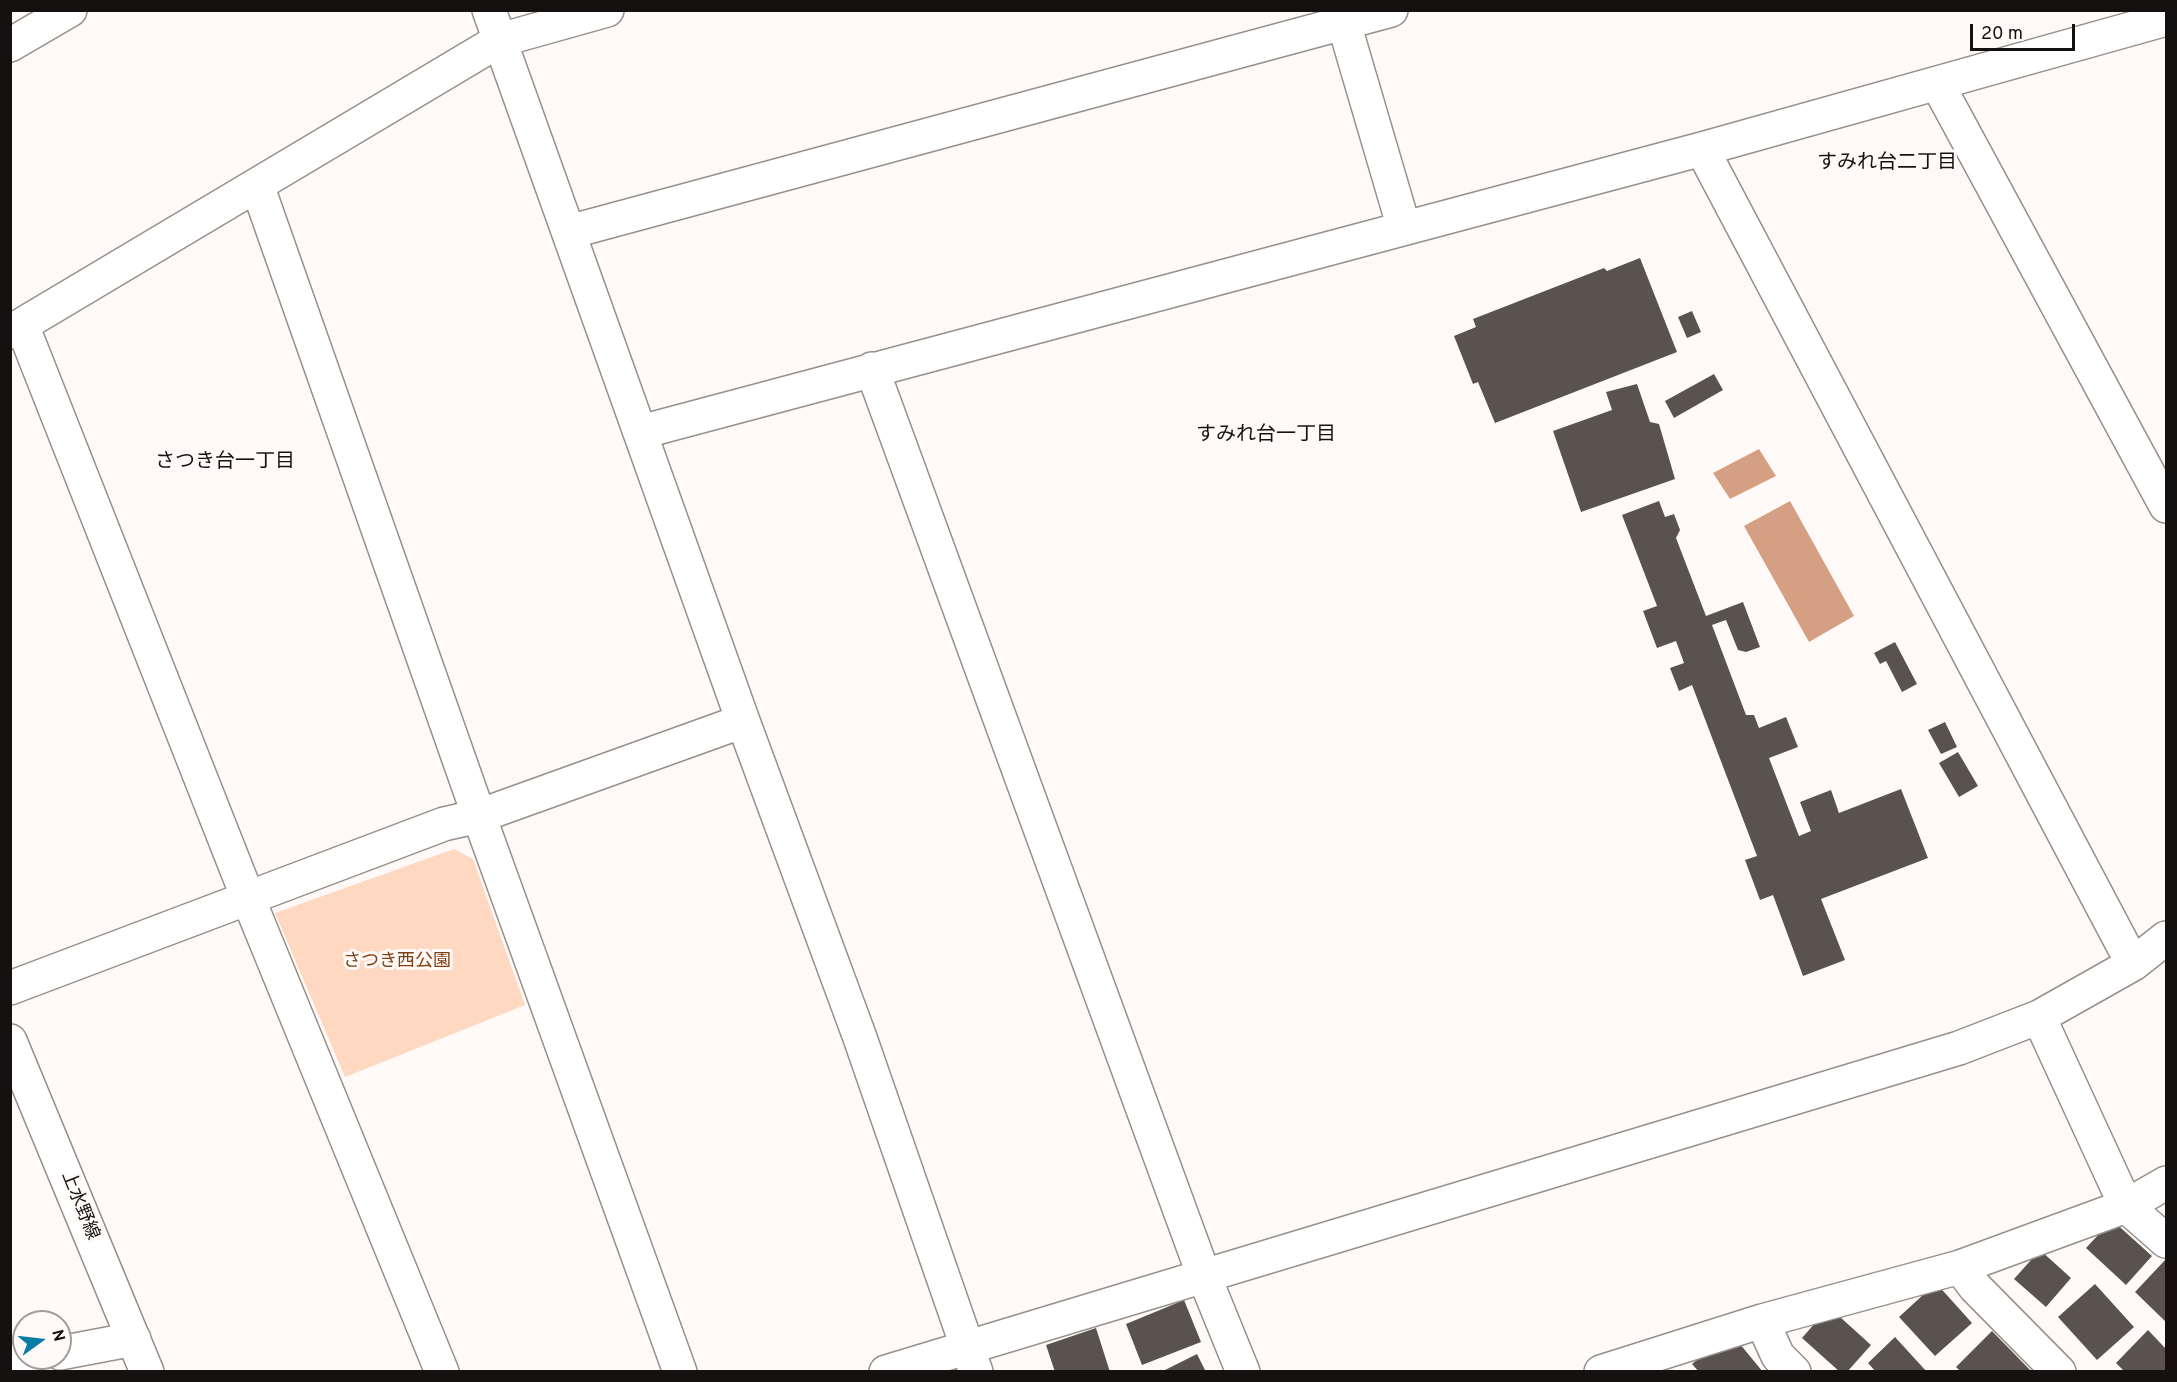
<!DOCTYPE html>
<meta charset="utf-8">
<style>
body{margin:0}
#map{position:relative;width:2177px;height:1382px;overflow:hidden;background:#fffaf7;font-family:Overpass,sans-serif}
canvas{display:block}
.frame{position:absolute;inset:0;border:12px solid #141110;pointer-events:none}
.north{position:absolute;left:12px;top:1310px;width:60px;height:60px;box-sizing:border-box;background:#fffaf7;border:2px solid #a19d9b;border-radius:50%;rotate:75deg;font-size:16px;font-weight:700;line-height:24px;text-align:center;color:#141110}
.north::after{content:'';display:block;margin:auto;width:21px;height:27px;background:#097ca5;clip-path:polygon(50% 0,100% 100%,50% 72%,0 100%)}
.scale{position:absolute;left:1970px;top:24px;width:105px;height:27px;box-sizing:border-box;border:3px solid #141110;border-top:0;padding-left:8px;font-size:18px;line-height:21px;white-space:nowrap;color:#141110;-webkit-text-stroke:4px #fffaf7;paint-order:stroke}
</style>
<div id="map">
<canvas width="2177" height="1382"></canvas>
<div class="frame"></div>
<div class="north">N</div>
<div class="scale">20 m</div>
</div>
<script>
const g = document.querySelector('canvas').getContext('2d');
g.lineJoin = 'round';
function fillPath(path, color) { g.fillStyle = color; g.fill(path, 'evenodd'); }
function strokePath(path, color, width, dash) { g.strokeStyle = color; g.lineWidth = width; g.lineCap = dash ? 'butt' : 'round'; g.setLineDash(dash || []); g.stroke(path); }
function write(font, color, halo, rows, align = 'center') {
  g.font = font + ' Overpass,"Noto Sans JP",sans-serif'; g.lineWidth = 6; g.setLineDash([]); g.textBaseline = 'middle'; g.strokeStyle = halo; g.fillStyle = color; for (const [text, x, y, turn = 0] of rows) {
    g.save(); g.translate(x, y); g.rotate((+turn || 0) * Math.PI / 180); g.textAlign = isNaN(turn) ? turn : align; if (halo) g.strokeText(text, 0, 0); g.fillText(text, 0, 0); g.restore();
  }
}
const green = new Path2D(`
 M454 849 473 859 525 1005 345 1077 275 913Z`);
const water = new Path2D(`
 M1759 449 1776 476 1730 499 1713 473Z
 M1790 501 1854 616 1809 642 1744 526Z`);
const building = new Path2D(`
 M1640 258 1677 352 1495 423 1478 382 1473 384 1454 336 1476 327 1473 319 1604 268 1607 271Z
 M1692 311 1701 332 1687 338 1678 317Z
 M1714 374 1723 390 1674 418 1665 401Z
 M1637 384 1650 422 1659 424 1675 479 1581 512 1553 431 1612 410 1606 392Z
 M1659 501 1665 517 1674 514 1680 530 1676 538 1706 616 1743 602 1760 647 1746 652 1738 650 1726 620 1712 625 1746 715H1754L1759 728 1786 717 1798 747 1769 758 1799 836 1811 831 1800 802 1831 790 1839 813 1901 789 1928 858 1821 899 1845 960 1803 976 1773 895 1760 900 1745 860 1757 856 1692 685 1679 691 1670 668 1684 663 1676 641 1657 648 1643 611 1657 606 1622 515Z
 M1895 642 1917 684 1902 692 1886 661 1880 664 1874 653Z
 M1945 722 1957 747 1941 754 1928 730Z
 M1958 752 1978 786 1959 797 1939 763Z
 M2112 1220 2152 1256 2126 1285 2086 1248Z
 M2040 1250 2071 1278 2046 1307 2014 1279Z
 M2166 1259V1322L2135 1292Z
 M1936 1283 1972 1323 1935 1356 1899 1317Z
 M2095 1284 2134 1327 2097 1360 2058 1317Z
 M1184 1300 1201 1342 1142 1365 1126 1324Z
 M1829 1307 1871 1345 1847 1372H1840L1802 1338Z
 M1096 1328 1110 1372H1055L1046 1345Z
 M2148 1330 2166 1349V1372H2125L2116 1363Z
 M1992 1331 2032 1372H1961L1956 1367Z
 M1730 1332 1763 1372H1699L1692 1364Z
 M1895 1337 1927 1372H1876L1868 1363Z
 M1197 1354 1206 1372H1161Z`);
const minor = new Path2D(`
 M489 10 743 721 859 1035 976 1372
 M1340 10 1404 228
 M10 45 70 10
 M1938 85 2166 506
 M1702 149 2133 964
 M257 185 479 816 680 1372
 M569 232 1391 10
 M22 325 248 898 442 1372
 M10 332 500 40 607 10
 M872 369 1204 1276 1243 1372
 M641 432 1702 149 2166 19
 M10 988 444 824 479 816 743 721
 M2039 1017 2126 1206 2166 1241
 M10 1041 147 1372
 M1960 1267 1975 1287 2059 1372
 M1762 1321 1778 1356 1794 1372
 M60 1353 134 1339
 M10 1362 30 1358
 M886 1372 1959 1048 2039 1017 2133 964 2166 938
 M1601 1372 1762 1321 1960 1267 2126 1206 2166 1183`);
const parkNames = [
 ["さつき西公園",397,962]
];
const streetNames = [
 ["上水野線",79,1206,68]
];
const neighbourhoodNames = [
 ["すみれ台二丁目",1887,164],
 ["すみれ台一丁目",1266,436],
 ["さつき台一丁目",225,463]
];
fillPath(green, '#ffd8c2');
fillPath(water, '#d49f82');
fillPath(building, '#5a524e');
strokePath(minor, '#978f8a', 36);
strokePath(minor, '#fff', 33);
write('18px', '#803f12', '#fffaf7', parkNames);
write('18px', '#141110', '#fffaf7', streetNames);
write('20px', '#141110', '#fffaf7', neighbourhoodNames);
</script>
